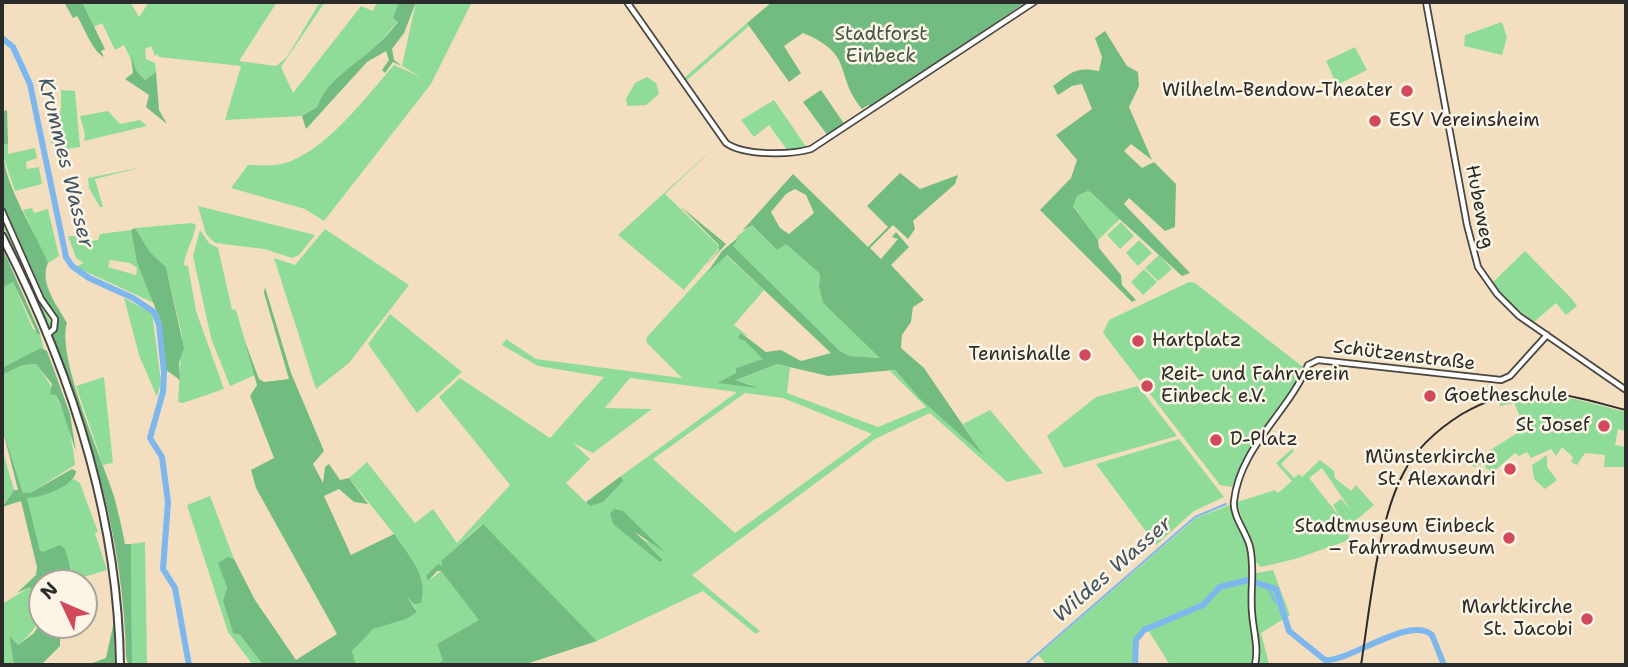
<!DOCTYPE html>
<meta charset="utf-8">
<style>
body{margin:0}
#map{position:relative;width:1628px;height:667px;overflow:hidden;background:#f3dfc0;font-family:"Shantell Sans",sans-serif}
canvas{display:block}
.frame{position:absolute;inset:0;border:4px solid #2b2b2b;pointer-events:none}
.north{position:absolute;left:28px;top:569px;width:70px;height:70px;box-sizing:border-box;background:#fcf5e5;border:2px solid #a8a49b;border-radius:50%;rotate:314deg;font-size:19px;font-weight:700;line-height:28px;text-align:center;color:#2b2b2b}
.north::after{content:'';display:block;margin:auto;width:24px;height:32px;background:#d1495b;clip-path:polygon(50% 0,100% 100%,50% 72%,0 100%)}
</style>
<div id="map">
<canvas width="1628" height="667"></canvas>
<div class="frame"></div>
<div class="north">N</div>
</div>
<script>
const g = document.querySelector('canvas').getContext('2d');
g.lineJoin = 'round';
function fillPath(path, color) { g.fillStyle = color; g.fill(path, 'evenodd'); }
function strokePath(path, color, width, dash) { g.strokeStyle = color; g.lineWidth = width; g.lineCap = dash ? 'butt' : 'round'; g.setLineDash(dash || []); g.stroke(path); }
function write(font, color, halo, rows, align = 'center') {
  g.font = font + ' "Shantell Sans",sans-serif'; g.lineWidth = 5; g.setLineDash([]); g.textBaseline = 'middle'; g.strokeStyle = halo; g.fillStyle = color; for (const [text, x, y, turn = 0] of rows) {
    g.save(); g.translate(x, y); g.rotate((+turn || 0) * Math.PI / 180); g.textAlign = isNaN(turn) ? turn : align; if (halo) g.strokeText(text, 0, 0); g.fillText(text, 0, 0); g.restore();
  }
}
const green = new Path2D(`
 M82 2H130L139 17 149 2H277L239 61 276 66 287 57 320 2H325L281 67 293 93 361 6 373 11 377 2H399L393 18 398 21C392 28 386 36 379 43 358 64 328 77 317 107L302 116 225 120 241 66 159 57 157 54 155 56 151 46 145 49 146 59 155 63 156 72 145 80 136 70 124 45 115 50 102 23 94 27Z
 M416 2H472L431 84 324 221 305 209 231 188 248 165C263 165 277 167 291 161 329 146 368 95 394 65L421 77 402 66Z
 M1502 22 1507 37 1502 55 1464 46 1465 35Z
 M747 23 749 26 686 81 684 78Z
 M1355 47 1367 70 1337 85 1326 61Z
 M647 77 656 83 659 94 646 105 627 106 626 99 635 83Z
 M61 90 75 91 80 147 55 151 51 141 61 108Z
 M774 100 807 148 787 150 769 125 754 137 741 120Z
 M108 111 120 124 140 120 147 126 84 141 85 134 80 116Z
 M8 144V154L35 148 37 158 26 162 27 169 39 167 42 184 15 191 3 156V145Z
 M717 145 665 194 720 247 684 290 618 235Z
 M143 167 95 179 103 207H100L89 188 88 178Z
 M1088 191 1120 219 1098 240 1073 205 1077 196Z
 M198 206 315 235 299 255 292 258 264 249 215 243 206 234Z
 M32 208 34 213 48 209 59 256 48 263 23 210Z
 M2 220 52 325 50 330 2 225Z
 M1121 222 1134 236 1120 249 1107 235Z
 M192 223 196 225C194 240 185 251 184 265L188 266 196 311 224 389 183 403 178 402 182 335 166 267 150 252 135 228Z
 M752 225 777 250 785 243 820 274 819 287 823 303 881 358 848 356 840 351 733 246 739 237H736Z
 M325 229 409 285 349 363 316 389 274 258 295 265Z
 M131 230 137 263 154 303 80 269 77 266 84 263 76 258 68 236H78L84 242 98 240 100 234ZM110 260 130 263 137 268 136 275 108 267Z
 M200 230 209 243 218 248 232 309 236 310 255 375 230 386 211 338 193 256Z
 M1139 240 1152 253 1138 266 1126 253Z
 M1525 251 1571 298 1577 306 1566 315 1556 303 1534 322 1512 305 1492 283Z
 M726 255 764 290 734 325 749 337 741 333 764 359 736 368V373L718 383 752 385 736 380 777 364 790 367 787 393 878 427 926 407 890 371 895 370 919 398 980 451 963 424 990 410 1043 473 1007 482 930 413 875 439 692 575 760 631 756 634 703 591 597 641 482 524 441 561 442 566 438 565 428 581 441 571 480 620 437 644 444 662 432 665H355L352 651 367 632 416 609 405 597 406 594 414 603 394 534 349 478 367 462 415 523 433 509 457 543 510 485 439 397 460 378 550 438 604 377 538 366 502 345 506 339 536 359 682 378 646 342 647 337 707 271ZM630 378 737 392 621 476 623 481 590 506 566 483 590 459 573 443 593 453 652 409 605 408ZM745 393 783 398 872 434 735 533 653 459ZM623 512 649 543 635 534 660 556 613 524Z
 M1159 255 1172 269 1158 281 1145 268Z
 M1144 269 1157 282 1143 295 1131 282Z
 M13 282 33 329 40 333 44 350 2 368V288Z
 M1189 282 1195 283 1303 367 1299 382 1252 445 1232 487 1220 485 1103 333 1109 320Z
 M124 298 152 313 161 382 157 397 139 355Z
 M390 314 462 372 417 413 368 344Z
 M36 364C59 393 72 428 75 465L30 493H23L2 427V375L23 365Z
 M104 377 113 463 103 465 76 386Z
 M1138 386 1177 436 1064 468 1047 436 1096 397Z
 M1530 395 1575 399 1626 412V431L1618 429 1615 445 1626 447V467H1604L1605 455 1585 453 1577 465 1571 462 1573 457 1562 447 1556 456 1551 449 1531 458 1527 452 1519 456 1515 453 1492 473 1482 464 1474 467 1470 463 1525 428 1514 403 1500 406 1499 399Z
 M1179 439 1224 497 1194 511 1156 545 1096 464Z
 M2 448 14 490 2 506Z
 M1292 449 1294 451 1281 464 1294 478 1299 474 1302 477 1320 460 1334 471 1335 478 1351 491 1356 485 1374 505 1348 527 1349 540 1295 559 1261 567 1254 560 1237 502 1275 490 1278 493 1292 481 1276 463ZM1322 468 1350 509 1341 499 1333 505 1340 517 1309 478Z
 M1547 455V467L1557 480 1545 489 1534 479 1532 465Z
 M74 479 80 483 98 532 95 533 107 570 74 580 71 567 55 548 43 553 40 550 27 498 56 490Z
 M210 496 234 559 228 557 227 587 223 601 233 633 240 635 263 665H253L228 632 187 505Z
 M1232 504 1249 550 1252 574 1273 570 1290 615 1261 633 1269 664 1170 665 1148 630 1204 606 1220 588 1251 582 1247 579 1219 586 1202 604 1143 629 1135 639 1133 665H1047L1038 655 1196 518Z
 M145 542 147 665H132L131 544Z
 M30 587C57 603 35 632 18 645L9 635 14 665H2L4 603Z`);
const forest = new Path2D(`
 M64 2H82L105 49 101 51 104 57C91 50 85 28 77 16L73 18Z
 M399 2H416L404 33 392 49 394 60 402 66 393 62 385 73 382 70 389 60 386 51 367 62 306 129 302 116 317 107C328 77 358 64 379 43 386 37 392 29 398 22L393 18Z
 M772 2H1026L871 107 868 105 862 109C833 74 856 55 803 33L784 46 801 73 789 82 747 23Z
 M1105 31 1127 66 1138 72 1139 86 1129 107 1152 160 1131 144 1124 151 1142 168 1154 162 1176 184 1175 227 1165 231 1129 198 1124 204 1190 273 1182 276 1091 193 1088 191 1077 196 1073 206 1098 240 1099 248 1121 275 1122 285 1136 300 1132 302 1040 210 1071 178 1077 160 1056 135 1092 109 1082 84 1072 86 1058 95 1053 86C1071 73 1075 66 1099 71L1102 57 1095 38Z
 M131 56 136 70 145 80 156 72 159 110 167 124 146 107 149 95 125 79 133 73Z
 M821 90 845 125 828 136 803 102Z
 M7 110 8 144 3 145C1 182 34 228 48 263 39 283 57 305 67 323 56 357 102 458 114 496 118 512 122 528 125 544H131L132 665H128L126 656C124 544 93 441 53 336L59 319 46 301 2 204V112Z
 M900 173 920 189 958 175 955 184 913 221 915 229 908 239 893 225 870 248 881 259 898 239 892 237 896 232 909 247 891 265 924 300 913 307 911 322 902 335 901 348 924 368 984 456 919 398 895 370 828 376 777 364 736 380 758 388 717 383 736 373V368L763 359 745 341 738 338 741 333 766 352 781 350 801 361 831 353 727 255 707 273 722 251 740 236 733 246 840 351 849 356 880 358 823 303 819 287 820 274 786 244 777 250 752 225 742 231 793 174 868 247 888 227 867 206ZM795 189 806 195 814 213 789 234 780 228 771 212 786 194Z
 M680 206 726 244 705 267 719 250V245Z
 M135 228 150 252 166 267 184 348 179 363 180 380 166 370 161 322 137 263 131 230Z
 M2 247 40 333 38 335 13 282 2 288Z
 M265 287 291 373 324 451 313 464 323 483 325 467 329 464 340 480 349 478 368 504 354 502 339 489 324 496 351 555 394 534C408 555 429 576 421 603L414 604 406 596 417 612 406 619 373 629 352 651 356 665H263L240 635 233 633 223 601 227 587 218 563 228 557 234 559 255 600 296 660 337 634 256 488 251 470 274 458 250 396 257 385 244 339 259 379 264 382 289 379 264 293Z
 M41 348 47 351 70 414 76 452 60 403 56 395 50 394 52 384 36 364 23 365 2 375V368Z
 M2 427 23 493H30L72 469 76 471C76 485 42 498 27 498L40 550 43 552 60 545 65 549 74 580 42 583V604L30 587 17 593 36 575 37 567 21 501 2 507 14 490H18Z
 M621 476 623 481 603 502 590 506 586 502Z
 M614 509 623 511 666 553 635 532 663 560 660 562 613 524 610 514Z
 M483 524 597 641 523 665H433L443 661 437 644 479 620 441 571H437L428 581 426 576 438 564 442 566 441 561Z
 M42 620V625H60V646L41 665H14L9 635 18 645 34 633Z
 M114 621 115 665H87L106 658Z`);
const stream = new Path2D(`
 M1268 588 1275 602 1283 605
 M1025 665 1195 517 1226 504`);
const river = new Path2D(`
 M2 38 13 47 30 84 66 257 72 266 89 278 133 298 154 312 159 325 164 372 163 392 150 438 162 457 168 502 163 569 175 588 189 665
 M1135 665 1136 640 1144 630 1203 605 1220 587 1248 580 1276 589 1289 631 1325 660C1350 662 1409 615 1432 635L1444 665`);
const tertiary = new Path2D(`
 M627 2 726 143C744 156 790 155 811 149L1034 2
 M1426 2 1467 225 1478 267 1497 294 1519 316 1626 390
 M2 211 41 299 55 319 54 329 47 335
 M1255 665C1259 647 1253 630 1252 612 1250 590 1255 569 1250 547 1247 533 1232 516 1234 501 1240 447 1288 413 1308 365L1318 360 1501 380 1510 376 1547 335`);
const primary = new Path2D(`
 M2 236C70 369 118 515 120 665`);
const rail = new Path2D(`
 M1361 665C1370 609 1377 524 1403 474 1416 448 1438 429 1462 414 1489 398 1517 391 1548 393 1575 395 1601 404 1626 410`);
const markers = [
 [1407,91,7,"#d1495b"],
 [1375,121,7,"#d1495b"],
 [1138,341,7,"#d1495b"],
 [1085,355,7,"#d1495b"],
 [1147,386,7,"#d1495b"],
 [1430,396,7,"#d1495b"],
 [1604,426,7,"#d1495b"],
 [1216,440,7,"#d1495b"],
 [1510,469,7,"#d1495b"],
 [1509,538,7,"#d1495b"],
 [1587,619,7,"#d1495b"]
];
const parkNames = [
 ["Stadtforst",881,35],
 ["Einbeck",881,57]
];
const poiNames = [
 ["Wilhelm-Bendow-Theater",1393,91],
 ["ESV Vereinsheim",1389,121,"left"],
 ["Hartplatz",1152,341,"left"],
 ["Tennishalle",1071,355],
 ["Reit- und Fahrverein",1161,375,"left"],
 ["Einbeck e.V.",1161,397,"left"],
 ["Goetheschule",1444,396,"left"],
 ["St Josef",1590,426],
 ["D-Platz",1230,440,"left"],
 ["Münsterkirche",1496,458],
 ["St. Alexandri",1496,480],
 ["Stadtmuseum Einbeck",1495,527],
 ["– Fahrradmuseum",1495,549],
 ["Marktkirche",1573,608],
 ["St. Jacobi",1573,630]
];
const streetNames = [
 ["Hubeweg",1479,207,79],
 ["Schützenstraße",1404,356,7]
];
const waterNames = [
 ["Krummes Wasser",65,163,76],
 ["Wildes Wasser",1113,570,-41]
];
fillPath(green, '#8fdc99');
fillPath(forest, '#73bc81');
strokePath(stream, '#7db7ee', 2);
strokePath(river, '#7db7ee', 6);
strokePath(tertiary, '#494641', 8);
strokePath(primary, '#494641', 10);
strokePath(tertiary, '#fff', 4.5);
strokePath(primary, '#fff', 6);
strokePath(rail, '#2b2b2b', 2);
for (const [x, y, r, color] of markers) { const dot = new Path2D(); dot.arc(x, y, r, 0, 2 * Math.PI); g.fillStyle = color; g.fill(dot); strokePath(dot, '#fcf5e5', 2.5); }
write('19px', '#445746', '#fcf5e5', parkNames);
write('19px', '#2b2b2b', '#fcf5e5', poiNames, 'right');
write('19px', '#2b2b2b', '#fcf5e5', streetNames);
write('italic 21px', '#456', '#fcf5e5', waterNames);
</script>
